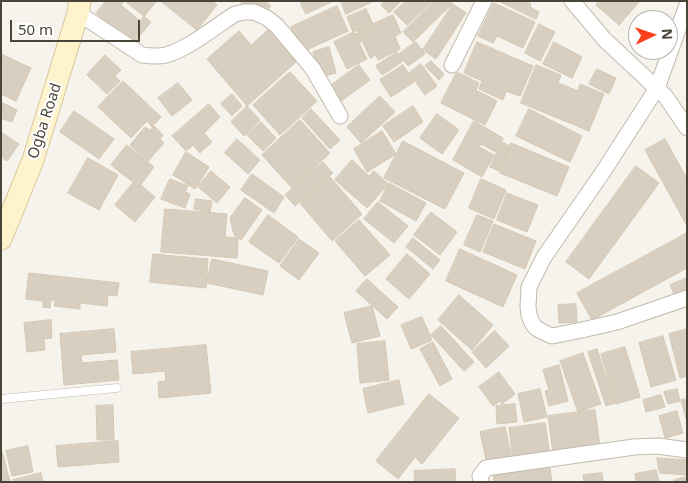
<!DOCTYPE html>
<style>
body{margin:0}
#map{position:relative;width:688px;height:483px;overflow:hidden;background:#f6f3ec;font-family:"Noto Sans",sans-serif}
canvas{display:block}
.frame{position:absolute;inset:0;border:2px solid #4b4439;pointer-events:none}
.north{position:absolute;left:628px;top:10px;width:50px;height:50px;box-sizing:border-box;background:#fff;border:1px solid #b7b4b0;border-radius:50%;rotate:87deg;font-size:14px;font-weight:700;line-height:20px;text-align:center;color:#4b4439}
.north::after{content:'';display:block;margin:auto;width:18px;height:22px;background:#fc3f1d;clip-path:polygon(50% 0,100% 100%,50% 72%,0 100%)}
.scale{position:absolute;left:10px;top:20px;width:130px;height:22px;box-sizing:border-box;border:2px solid #4b4439;border-top:0;padding-left:6px;font-size:15px;line-height:18px;white-space:nowrap;color:#4b4439;-webkit-text-stroke:4px #fff;paint-order:stroke}
</style>
<div id="map">
<canvas width="688" height="483"></canvas>
<div class="frame"></div>
<div class="north">N</div>
<div class="scale">50 m</div>
</div>
<script>
const g = document.querySelector('canvas').getContext('2d');
g.lineJoin = 'round';
function fillPath(path, color) { g.fillStyle = color; g.fill(path, 'evenodd'); }
function strokePath(path, color, width, dash) { g.strokeStyle = color; g.lineWidth = width; g.lineCap = dash ? 'butt' : 'round'; g.setLineDash(dash || []); g.stroke(path); }
function write(font, color, halo, rows, align = 'center') {
  g.font = font + ' "Noto Sans",sans-serif'; g.lineWidth = 4; g.setLineDash([]); g.textBaseline = 'middle'; g.strokeStyle = halo; g.fillStyle = color; for (const [text, x, y, turn = 0] of rows) {
    g.save(); g.translate(x, y); g.rotate((+turn || 0) * Math.PI / 180); g.textAlign = isNaN(turn) ? turn : align; if (halo) g.strokeText(text, 0, 0); g.fillText(text, 0, 0); g.restore();
  }
}
const building = new Path2D(`
 M106 1H125L151 22 133 44 96 13Z
 M124 1H157L140 21 121 5Z
 M161 1H212L217 5 197 30Z
 M240 1H265L271 6 264 14 253 4 249 9Z
 M300 1H333L306 14Z
 M341 1H374L346 14Z
 M385 1H401L389 13 381 5Z
 M406 1H432L407 25 394 12Z
 M434 1H449L452 4 413 42 403 32Z
 M499 1H525L531 4 530 7 539 12 536 19Z
 M600 1H640L619 25 596 5Z
 M494 3 535 22 523 48 497 36 493 43 478 36Z
 M453 4 466 13 436 59 423 50Z
 M337 6 348 31 302 52 291 27Z
 M366 9 373 24 353 32 347 17Z
 M393 15 401 33 395 36 400 49 378 60 376 55 370 58 358 31Z
 M539 24 555 32 540 61 525 53Z
 M268 30 296 62 247 106 207 59 239 31 251 45Z
 M354 32 355 34 358 33 362 41 359 43 367 59 347 69 334 42Z
 M416 42 425 54 408 66 399 54Z
 M477 42 533 66 520 96 506 91 503 100 479 89 482 81 464 73Z
 M554 42 582 57 572 78 543 64Z
 M329 47 336 73 320 77 313 52Z
 M397 52 403 61 382 75 376 66Z
 M1 54 31 68 16 101 1 94Z
 M105 55 121 70 115 76 120 81 107 94 87 75Z
 M431 61 444 74 439 80 425 66Z
 M421 64 437 86 425 95 409 73Z
 M359 65 370 80 337 104 326 89Z
 M403 65 414 82 391 97 380 80Z
 M536 65 561 75 558 83 578 91 580 84 604 94 589 131 521 103Z
 M597 69 616 78 609 94 589 84Z
 M290 72 317 101 280 135 253 105Z
 M457 72 479 83 476 90 497 101 485 125 441 103Z
 M123 81 161 117 152 127 147 121 131 138 98 107Z
 M178 83 192 100 172 116 158 98Z
 M232 94 242 106 232 116 221 104Z
 M380 96 395 112 361 143 347 127Z
 M1 102 17 110 12 122 1 118Z
 M209 104 220 117 204 133 212 142 200 153 193 145 186 151 172 136Z
 M247 106 260 120 244 136 231 122Z
 M413 106 423 122 394 142 383 126Z
 M311 109 340 140 330 149 302 118Z
 M529 109 582 136 570 162 516 136Z
 M74 111 114 139 99 159 60 132Z
 M437 114 459 130 442 154 420 138Z
 M300 120 330 153 292 188 262 155Z
 M474 121 503 138 496 152 481 144 479 147 494 155 482 177 453 160Z
 M261 122 276 138 263 151 247 135Z
 M154 126 163 135 160 139 164 143 148 161 130 145 145 127 150 130Z
 M382 131 396 154 367 172 354 149Z
 M1 132 19 144 7 161 1 157Z
 M237 139 260 160 248 174 225 153Z
 M665 139 687 179V223L686 224 645 150Z
 M403 141 464 173 445 209 384 178Z
 M502 142 510 146 499 171 490 167Z
 M511 143 569 167 557 196 500 173Z
 M127 145 154 167 139 187 111 165Z
 M186 152 209 167 195 189 173 175Z
 M88 158 118 175 99 210 68 193Z
 M352 160 369 176 374 171 388 184 367 208 335 180Z
 M323 162 333 173 295 206 285 195Z
 M636 166 659 183 589 279 566 262Z
 M211 171 230 187 217 203 198 187Z
 M252 174 284 197 274 213 241 190Z
 M330 177 362 214 332 241 300 203Z
 M170 179 188 186 185 192 190 194 185 208 161 199Z
 M481 179 506 190 494 219 469 208Z
 M133 183 139 188 141 185 155 197 135 222 115 205Z
 M389 183 426 203 416 221 380 201Z
 M507 193 538 205 527 232 497 220Z
 M245 198 262 210 241 240 234 235 230 218Z
 M196 199 212 201 210 212 194 209Z
 M378 202 408 226 394 243 364 219Z
 M165 209 227 214 225 237 238 238 237 258 161 252Z
 M431 212 457 232 440 255 414 235Z
 M268 215 298 237 279 263 249 242Z
 M477 215 493 221 480 252 464 245Z
 M359 220 390 255 365 276 335 241Z
 M494 224 536 241 525 269 483 252Z
 M687 233V268L592 320 577 293Z
 M413 238 440 260 433 269 406 247Z
 M299 239 319 253 299 280 280 266Z
 M460 249 517 275 503 307 446 281Z
 M153 254 208 259 206 288 150 282Z
 M407 254 430 274 409 299 386 279Z
 M212 259 268 271 263 295 207 283Z
 M29 273 119 283 117 296 108 295 107 306 80 303V309L54 306 55 300H51L50 308 43 307V301L26 299Z
 M687 278V291L675 296 670 285Z
 M367 279 398 307 387 319 356 291Z
 M459 295 493 325 472 350 438 320Z
 M576 304 577 322 559 323 558 305Z
 M372 306 380 336 352 343 344 313Z
 M422 317 432 340 411 349 401 325Z
 M51 320 52 338 44 339 45 350 27 352 24 323Z
 M441 326 474 362 464 371 431 335Z
 M114 329 116 352 81 355 82 363 117 360 119 380 64 385 60 334Z
 M687 329V376L680 378 669 334Z
 M495 331 509 346 486 368 472 352Z
 M663 336 676 380 651 387 639 343Z
 M385 341 389 380 360 383 357 344Z
 M433 342 452 379 440 386 420 349Z
 M206 345 211 393 159 398 158 382 166 381 165 371 133 374 131 352Z
 M625 347 640 397 616 404 601 354Z
 M597 349 615 403 606 406 588 352Z
 M583 353 601 404 578 412 560 361Z
 M559 365 568 401 549 406 545 391 549 390 543 370Z
 M499 372 515 394 502 404 500 401 493 406 479 387Z
 M399 380 404 404 368 413 363 389Z
 M540 389 547 417 524 422 518 394Z
 M677 389 680 401 668 404 664 392Z
 M429 394 459 418 422 464 415 457 398 479 376 461Z
 M661 395 665 407 646 412 643 400Z
 M687 399V422L681 400Z
 M515 404 517 422 497 424 496 406Z
 M113 405 114 440H97L96 406Z
 M595 410 600 447 553 453 548 416Z
 M677 411 683 433 665 438 659 416Z
 M545 423 550 455 513 460 509 428Z
 M505 427 512 459 487 464 480 432Z
 M118 441 119 462 58 467 56 446Z
 M28 446 33 472 12 476 6 451Z
 M1 451H2L10 482H1Z
 M657 458 687 460V475L660 473Z
 M549 461 552 482H494L493 469Z
 M455 469 456 482H415L414 471Z
 M656 470 659 482H636L635 474Z
 M41 473 43 482H14L13 480Z
 M602 473 603 482H584L583 475Z
 M687 477V482H674V480Z`);
const lane = new Path2D(`
 M1 399 117 388`);
const street = new Path2D(`
 M572 1 605 40 666 97 687 128
 M687 5 657 88 603 172 544 257 529 287 528 307 529 315 532 323 536 328 543 332 552 336 582 330 617 322 687 298
 M78 13 142 55C150 56 158 57 166 55 188 49 216 26 235 14L244 12H254L267 18 277 26 313 69 340 116
 M452 65 484 1
 M481 482 480 476 486 468 634 447 658 446 687 450`);
const secondary = new Path2D(`
 M1 239 33 160 78 13 80 1`);
const streetNames = [
 ["Ogba Road",45,121,-72]
];
fillPath(building, '#d8cfc1');
strokePath(building, '#d3c7b4', 1);
strokePath(lane, '#c2bbae', 9);
strokePath(street, '#c2bbae', 17);
strokePath(secondary, '#d6c79b', 23);
strokePath(lane, '#fff', 8);
strokePath(street, '#fff', 15);
strokePath(secondary, '#fff3cd', 21);
write('15px', '#4b4439', '#fff', streetNames);
</script>
